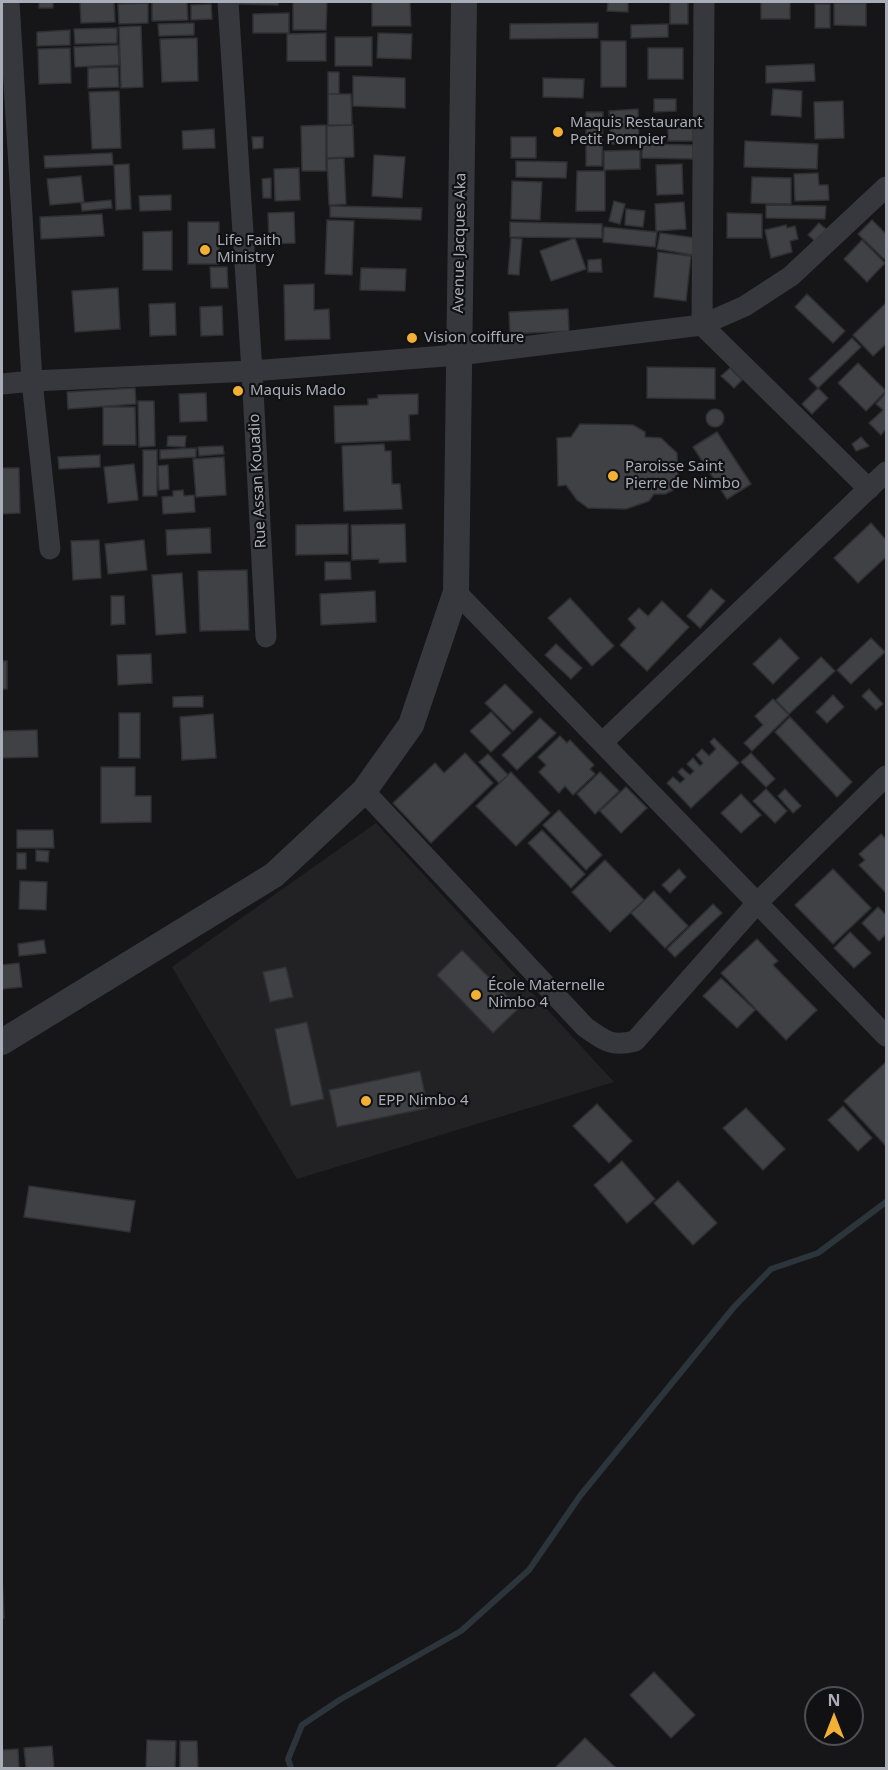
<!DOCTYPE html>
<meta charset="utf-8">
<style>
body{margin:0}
#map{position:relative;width:888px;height:1770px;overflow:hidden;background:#161618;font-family:"Noto Sans",sans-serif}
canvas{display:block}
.frame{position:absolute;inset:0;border:3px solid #a8adb8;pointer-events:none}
.north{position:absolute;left:804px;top:1686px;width:60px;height:60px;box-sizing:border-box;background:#111113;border:2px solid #4d4f55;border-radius:50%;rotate:0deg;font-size:16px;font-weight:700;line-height:24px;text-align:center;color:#a8adb8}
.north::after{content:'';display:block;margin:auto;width:21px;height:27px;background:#f2b134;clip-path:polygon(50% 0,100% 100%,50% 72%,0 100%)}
</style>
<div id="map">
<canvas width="888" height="1770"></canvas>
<div class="frame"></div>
<div class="north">N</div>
</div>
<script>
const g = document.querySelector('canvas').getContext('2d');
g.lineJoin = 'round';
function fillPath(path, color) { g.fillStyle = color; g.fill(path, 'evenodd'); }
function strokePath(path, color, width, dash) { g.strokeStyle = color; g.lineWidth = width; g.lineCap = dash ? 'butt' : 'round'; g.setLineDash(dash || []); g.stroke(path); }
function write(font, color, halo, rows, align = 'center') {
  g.font = font + ' "Noto Sans",sans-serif'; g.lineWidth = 4.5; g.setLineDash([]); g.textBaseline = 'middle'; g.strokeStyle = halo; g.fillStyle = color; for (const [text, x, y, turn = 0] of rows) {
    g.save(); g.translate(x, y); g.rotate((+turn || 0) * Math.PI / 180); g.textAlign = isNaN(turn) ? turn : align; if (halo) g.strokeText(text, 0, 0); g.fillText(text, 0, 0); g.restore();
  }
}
const built = new Path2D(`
 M376 823 614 1082 297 1179 172 967Z`);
const stream = new Path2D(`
 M291 1768 288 1759 302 1725 341 1699 461 1631 529 1570 580 1496 734 1307 771 1269 818 1253 886 1202`);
const building = new Path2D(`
 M39 2H53V8H39Z
 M80 2H114L115 22 81 23Z
 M152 2H187L188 20 152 21Z
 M237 2H278V5L237 4Z
 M293 2H327L326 30H293Z
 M372 2H410L411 26H372Z
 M608 2H628V12L607 11Z
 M670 2H688V24H670Z
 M761 2H790V19H761Z
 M148 3V23L119 24 118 4Z
 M834 3H866V26L834 25Z
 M211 4 212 19 191 20V5Z
 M815 4H830V28H815Z
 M289 13V33H253V14Z
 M194 23V35L159 36 158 24Z
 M598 23V38L510 39V24Z
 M668 24V37L631 38V25Z
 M141 26 143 87 121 88 119 27Z
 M117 28V43L75 44 74 29Z
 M70 30V45L37 46V32Z
 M326 33V61H287V34Z
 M378 33 412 34 411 59 377 58Z
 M335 37H372V66H335Z
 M197 38 198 81 162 82 160 39Z
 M601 41H626V87H601Z
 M118 45 119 65 75 67 74 47Z
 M70 48 71 83 39 84 38 49Z
 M648 48H683V79H648Z
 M814 64 815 81 766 83V66Z
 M118 67 119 87 88 88V68Z
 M328 72H339V94H328Z
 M353 76 405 78V108L353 106Z
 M543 78 584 79 583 98 543 97Z
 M773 89 802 91 801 117 771 115Z
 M119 91 121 148 92 149 89 92Z
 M328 94H351L352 125H328Z
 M654 99H676V111L654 112Z
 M843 101 844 138 815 139 814 102Z
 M638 109 639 143 611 144 609 111Z
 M586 112H603L602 166H586Z
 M668 120H693V141H668Z
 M326 125V171H302L301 126Z
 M353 125 354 157 327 158V126Z
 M214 129 215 148 183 149 182 131Z
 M252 137H263V148L253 149Z
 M511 137H536V158H511Z
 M745 141 818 144 817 169 744 167Z
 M642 144 693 145V159L642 158Z
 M640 150V169L604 170V151Z
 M112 153 113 165 45 168 44 156Z
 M374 155 405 157 402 198 372 196Z
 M344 158 346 204 329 205 327 159Z
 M516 161 567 162 566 178 516 177Z
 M129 164 131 209 116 210 114 165Z
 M682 164 683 194 657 195 656 165Z
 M299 168 300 200 275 201 274 169Z
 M577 171H605V211H576Z
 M818 173 819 185H828L829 200 795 201 794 174Z
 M81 176 84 202 50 205 47 179Z
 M752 177 791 178V204L751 203Z
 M271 178V198H263L262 179Z
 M512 181 542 182 540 220 511 219Z
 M171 195V210L140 211 139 196Z
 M111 200 112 208 82 211 81 203Z
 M614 201 625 204 620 224 609 221Z
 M684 202 686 229 656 231 655 204Z
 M766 205 826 206 825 219 766 218Z
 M330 206 422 208 421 220 330 217Z
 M626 209 645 211 643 227 625 225Z
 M294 212 295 243 269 244 268 213Z
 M727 213 762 214V238H727Z
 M102 214 104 236 41 239 40 217Z
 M327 220 354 221 352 275 325 274Z
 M872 220 886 234V257L884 259 858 234Z
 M188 222H219V264H188Z
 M510 222 602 224V238L510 237Z
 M819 223 827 230 817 243 808 235Z
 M786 225 787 228 795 226 798 239 790 241 792 252 771 258 765 230Z
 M604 227 657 232 655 247 603 242Z
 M172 231V270H143V232Z
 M660 233 696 238 693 255 657 249Z
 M511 238 522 239 519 275 508 274Z
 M575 238 586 269 551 281 540 251Z
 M862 240 885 263 867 282 844 259Z
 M658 252 691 256 686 301 654 297Z
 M601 259 602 272H588V260Z
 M210 267H227L228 288H211Z
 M361 268 406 269 405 291 360 290Z
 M314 284V310L329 309 330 339 285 340 284 285Z
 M118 288 120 329 75 332 72 291Z
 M807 294 845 331 833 343 795 307Z
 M175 303 176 335 150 336 149 304Z
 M886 303V344L873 356 853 335Z
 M222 306 223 335 201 336 200 307Z
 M568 309 569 331 510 334 509 312Z
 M852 338 861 347 818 388 809 379Z
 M858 363 886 391 866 411 838 383Z
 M647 367 715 368V399L647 398Z
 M730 368 742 380 734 388 721 376Z
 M135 388 136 404 68 409 67 392Z
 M818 388 828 398 812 414 802 404Z
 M206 393 207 421 180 422 179 394Z
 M886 393V429L881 435 869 423 883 410 876 404Z
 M418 394V414L409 415 410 440 335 443 334 406 368 405V399L378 398V395Z
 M138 401H154L155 446 139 447Z
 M103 407H135L136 445H103Z
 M706 418a9 9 0 1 1 18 0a9 9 0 1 1-18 0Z
 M580 424 633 425 645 432V437L661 438 677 453 678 482 675 489 665 494H654L649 501 626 509 588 508 577 500 566 485 558 486 557 438 571 437Z
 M717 432 751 484 727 499 693 447Z
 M168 436H186L185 447 167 446Z
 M861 437 869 446 856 451 852 444Z
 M384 444 385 451H391L392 484H400L402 509 344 511 342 446Z
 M223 446 224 454 199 456 198 447Z
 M196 448V457L160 459V450Z
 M143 450H157V496H143Z
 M100 455V467L59 469 58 457Z
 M224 457 226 495 196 497 193 459Z
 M134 464 138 500 108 503 104 467Z
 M168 465 169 489 159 490 158 466Z
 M2 468H19L20 513 2 514Z
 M183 490 184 496 194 495 195 512 163 514 162 497 173 496V491Z
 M871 523 886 540V557L858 583 834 558Z
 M348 524V554L296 555V525Z
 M405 524 406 562 379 563V559L352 560 351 525Z
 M210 528 211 553 167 555 166 530Z
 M99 540 101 578 73 580 71 541Z
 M144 540 147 570 108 574 105 544Z
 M325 562H350L351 579 325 580Z
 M247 570 249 630 200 631 198 571Z
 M182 573 186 633 156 635 152 575Z
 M711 589 725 601 700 628 687 616Z
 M375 591 376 622 321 625 320 594Z
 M111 596H124L125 624 111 625Z
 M570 598 614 646 592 666 548 618Z
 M662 601 689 627 647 671 620 645 636 628 628 619 639 608 648 616Z
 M780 638 799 658 773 684 753 664Z
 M871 638 885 652 851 684 837 670Z
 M556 644 582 668 571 679 545 655Z
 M151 654 152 683 118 685 117 655Z
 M821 657 835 671 789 714 776 700Z
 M2 661H7V689H2Z
 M505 684 533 712 513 731 485 703Z
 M869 689 883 704 876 710 862 696Z
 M833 695 844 707 827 723 816 712Z
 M203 696V707H173V697Z
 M773 699 789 715 752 751 744 743 763 725 755 716Z
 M491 712 511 733 491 752 470 731Z
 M119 713H140V758H119Z
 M213 714 216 758 182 760 180 717Z
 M790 717 852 782 837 797 775 732Z
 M540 718 556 733 517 770 502 755Z
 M37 730 38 757 2 758V731Z
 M560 736 567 743 570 740 594 765 590 769 595 774 573 795 565 786 559 793 539 772 546 765 538 757Z
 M714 738 739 763 691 808 667 783 673 777 680 783 685 779 678 772 682 768 690 775 694 771 687 764 693 758 700 766 703 763 696 755 702 749 709 756 716 749 710 742Z
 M465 753 493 783 431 843 393 803 435 763 444 773Z
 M751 753 775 779 766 787 741 762Z
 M488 754 508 775 499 783 479 762Z
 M101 767H135V796H151V822L101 823Z
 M511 772 550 813 516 846 476 806Z
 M600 772 619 791 595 814 577 794Z
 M626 787 647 808 621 833 600 811Z
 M766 789 787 811 775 823 753 801Z
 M785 789 801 806 793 813 778 796Z
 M741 794 761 815 741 833 721 813Z
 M559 810 602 855 586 870 543 825Z
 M17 830H53L54 848H17Z
 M542 830 585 874 571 888 528 843Z
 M881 834 886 839V893L859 865 865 860 859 854Z
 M36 850 49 851 48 862 36 861Z
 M17 853H26V869H17Z
 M605 860 644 900 610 932 572 892Z
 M679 869 686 877 670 893 662 885Z
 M833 869 871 908 833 944 795 905Z
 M20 881 47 882 46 910 19 909Z
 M654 891 688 926 665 948 631 913Z
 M713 904 722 913 675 957 667 949Z
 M878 907 886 915V934L879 941 862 923Z
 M850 932 871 953 854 968 834 948Z
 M757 939 778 961 773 965 817 1010 786 1040 721 973Z
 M44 940 46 953 19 956 18 944Z
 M462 950 519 1008 493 1033 437 975Z
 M19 963 22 987 2 989V965Z
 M286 967 293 997 270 1002 263 972Z
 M721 978 755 1010 737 1028 703 996Z
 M307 1022 324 1099 291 1106 275 1029Z
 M886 1062V1146L844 1101Z
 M420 1071 428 1108 337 1127 329 1090Z
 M597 1104 632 1141 609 1163 573 1126Z
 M843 1106 872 1138 858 1151 828 1120Z
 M746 1108 785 1149 763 1170 723 1128Z
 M622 1161 655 1199 627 1223 594 1185Z
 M678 1181 717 1223 693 1245 654 1203Z
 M29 1186 135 1201 130 1232 24 1217Z
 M2 1576 4 1618H2Z
 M654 1672 695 1715 671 1738 630 1695Z
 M585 1738 616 1768H555Z
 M147 1740 176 1741 175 1768 146 1767Z
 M180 1741H197L198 1768H180Z
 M52 1746 54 1768H26L24 1748Z
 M18 1749 19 1768H2V1750Z`);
const minor = new Path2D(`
 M9 2 32 381 50 549
 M228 2 252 371 266 637
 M704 2 702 325 869 489
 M2 384 32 381 252 371 458 355 702 325 745 306 791 276 886 187
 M456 592 886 1036
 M603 742 886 472
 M364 791 585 1027C605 1041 611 1047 635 1041L758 902 886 776`);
const tertiary = new Path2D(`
 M2 1042 274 875 364 791 411 725 456 592 464 2`);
const markers = [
 [558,132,6,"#f2b134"],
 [205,250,6,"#f2b134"],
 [412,338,6,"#f2b134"],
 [238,391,6,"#f2b134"],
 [613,476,6,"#f2b134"],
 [476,995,6,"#f2b134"],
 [366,1101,6,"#f2b134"]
];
const poiNames = [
 ["Maquis Restaurant",570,123],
 ["Petit Pompier",570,140],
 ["Life Faith",217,241],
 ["Ministry",217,258],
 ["Vision coiffure",424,338],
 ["Maquis Mado",250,391],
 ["Paroisse Saint",625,467],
 ["Pierre de Nimbo",625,484],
 ["École Maternelle",488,986],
 ["Nimbo 4",488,1003],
 ["EPP Nimbo 4",378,1101]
];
const streetNames = [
 ["Avenue Jacques Aka",460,243,-89],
 ["Rue Assan Kouadio",258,481,-93]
];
fillPath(built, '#222225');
strokePath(stream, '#2c353c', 6);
fillPath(building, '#404145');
strokePath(building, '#303034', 1.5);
strokePath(minor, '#37383d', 21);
strokePath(tertiary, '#37383d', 26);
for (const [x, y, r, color] of markers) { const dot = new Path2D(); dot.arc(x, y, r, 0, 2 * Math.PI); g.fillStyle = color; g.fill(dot); strokePath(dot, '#111113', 2); }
write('15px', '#a8adb8', '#111113', poiNames, 'left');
write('15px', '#a8adb8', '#111113', streetNames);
</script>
